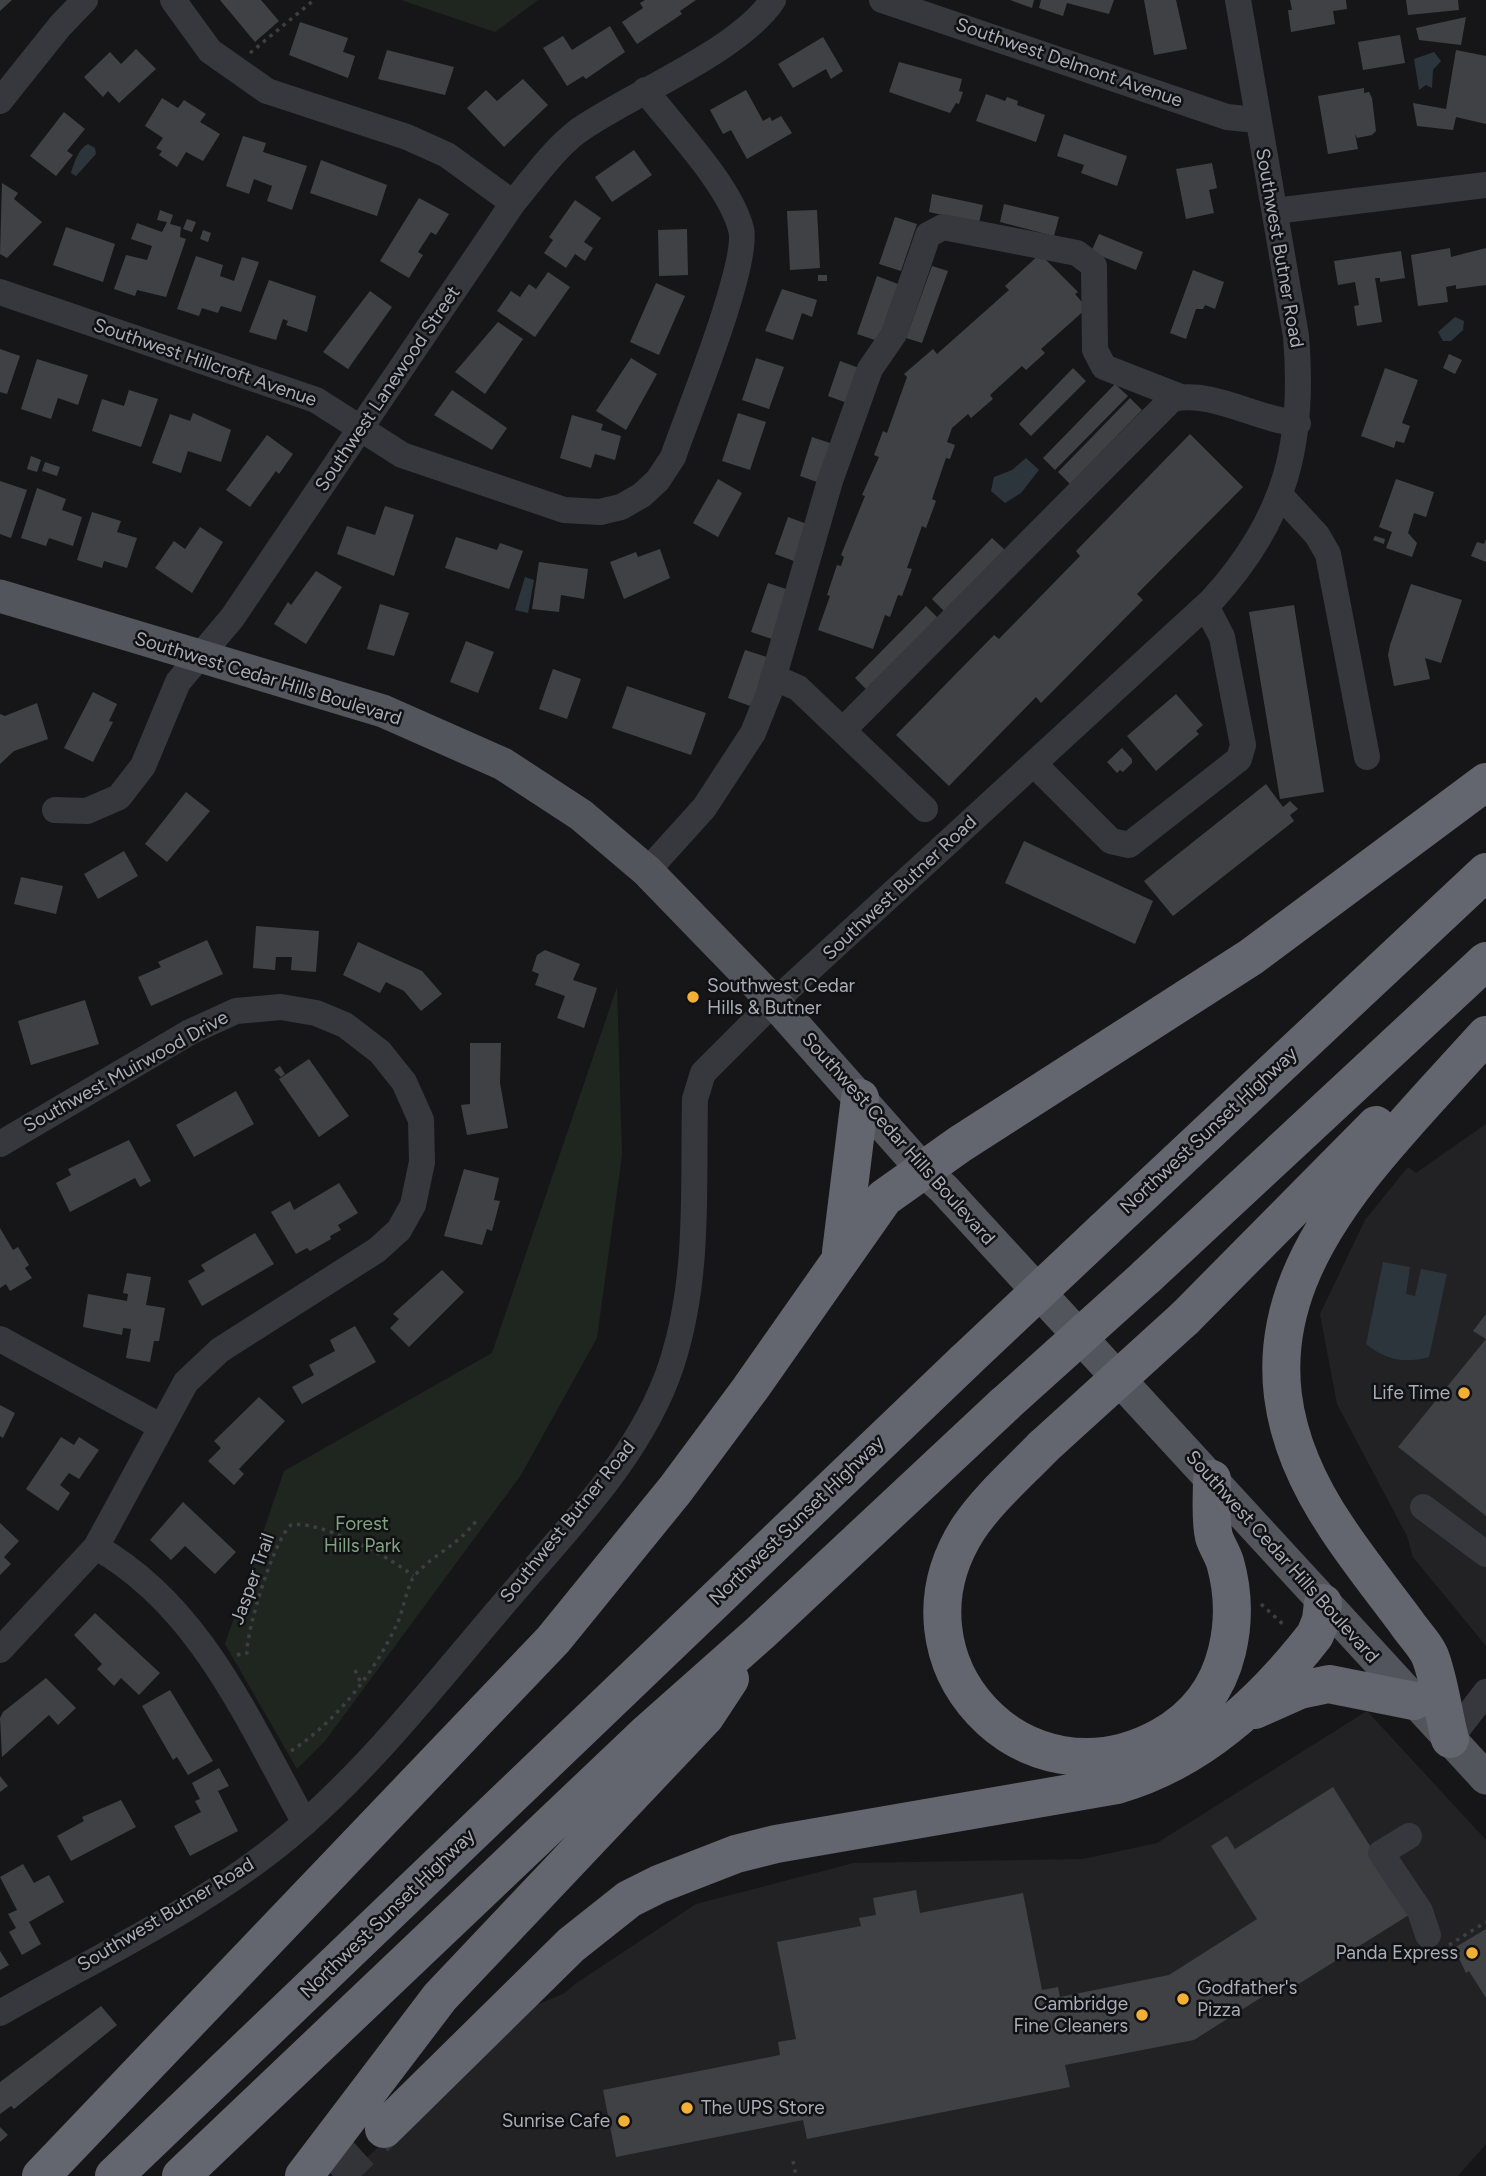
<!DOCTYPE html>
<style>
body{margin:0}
canvas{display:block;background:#161618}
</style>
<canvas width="1486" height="2176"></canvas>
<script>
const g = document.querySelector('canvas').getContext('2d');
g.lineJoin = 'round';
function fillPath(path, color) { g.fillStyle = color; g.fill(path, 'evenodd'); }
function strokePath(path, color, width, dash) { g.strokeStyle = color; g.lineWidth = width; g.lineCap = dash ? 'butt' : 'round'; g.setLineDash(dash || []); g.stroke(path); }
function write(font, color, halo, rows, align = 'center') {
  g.font = font + ' Figtree,sans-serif'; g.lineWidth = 5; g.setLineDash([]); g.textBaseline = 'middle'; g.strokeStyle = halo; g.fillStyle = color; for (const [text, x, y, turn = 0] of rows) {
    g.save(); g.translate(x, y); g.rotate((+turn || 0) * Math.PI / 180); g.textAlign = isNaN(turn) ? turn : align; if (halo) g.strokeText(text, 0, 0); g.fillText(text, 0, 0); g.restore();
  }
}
const built = new Path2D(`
 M1486 1124V1646L1413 1557 1407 1536 1337 1404 1320 1314 1365 1220 1408 1167 1416 1173Z
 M1367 1711 1486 1840V2144L1458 2176H347L529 2008 565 1993 575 1984 696 1904 854 1863 1083 1859 1157 1843Z`);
const green = new Path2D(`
 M401 0H538L495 32Z
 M617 987 622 1155 597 1338 521 1475 325 1741 297 1769 225 1644 284 1471 492 1353Z`);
const water = new Path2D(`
 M1434 52 1441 61 1433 70 1432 88 1426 85 1419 90 1414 59Z
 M88 144 95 148 96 154 76 176 71 173C74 163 78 149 88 144Z
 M1455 317 1464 321 1463 330 1451 341H1443L1438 332Z
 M1026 458 1039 470 1021 493 1005 503 991 491 994 477 1012 470Z
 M525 577 534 580 528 613 515 610Z
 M1383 1262 1410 1267 1406 1294 1415 1296 1421 1269 1447 1274 1429 1357C1404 1364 1386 1360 1366 1344Z`);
const building = new Path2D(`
 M0 0H12L0 11Z
 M220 0H261L279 21 255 42Z
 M645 0H696L680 11 682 14 637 44 622 22 643 8 640 3Z
 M1010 0H1034L1032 8Z
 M1041 0H1114L1109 14 1067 3 1063 16 1039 8Z
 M1144 0H1176L1187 49 1154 55Z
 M1290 0H1346L1347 9 1333 11 1335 24 1291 32 1288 10H1292Z
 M1406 0H1458L1459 10 1408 15Z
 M1466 17 1461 45 1419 40 1416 28Z
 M300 22 348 38 343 52 355 56 348 78 289 55Z
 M610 26 625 52 586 79 583 76 567 86 543 48 563 36 572 50Z
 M1400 35 1405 63 1363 70 1358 42Z
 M823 37 843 71 831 79 826 69 793 88 778 64Z
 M136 49 156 69 119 103 108 91 103 97 84 77 110 52 121 64Z
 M387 50 454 67 445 95 378 79Z
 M1456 50 1486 56V124L1456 117 1453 130 1417 126 1413 103 1446 109Z
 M899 62 962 79 959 91 963 92 959 104 956 103 950 113 889 92Z
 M523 79 548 105 504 147 467 108 486 90 497 101Z
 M1364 88V93L1369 92 1372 98 1376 131 1372 135 1357 138 1355 134 1358 149 1328 154 1318 96Z
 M746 90 763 121 770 117 772 121 781 116 792 133 747 159 731 130 723 134 710 110Z
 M986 94 1005 101 1007 97 1018 101 1017 105 1045 115 1036 142 976 121Z
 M162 98 178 108 184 100 206 114 200 122 220 134 203 161 186 152 177 167 159 155 162 151 156 148 163 138 145 126Z
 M64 112 85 129 67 151 73 155 56 176 30 156Z
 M1064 134 1127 156 1117 186 1081 173 1084 165 1057 156Z
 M243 136 266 143 263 152 307 166 292 210 267 201 272 186 254 179 249 194 226 186Z
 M634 150 652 175 612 202 595 177Z
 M321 160 387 185 377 216 310 193Z
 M1212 163 1217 188 1209 190 1214 213 1186 219 1176 169Z
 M2 183 18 193 14 199 42 222 7 258 0 254Z
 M932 194 983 205 979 223 929 212Z
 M419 198 449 214 436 235 431 232 418 252 423 255 409 278 380 261Z
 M575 200 601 218 584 242 593 248 585 261 575 254 566 268 544 253 553 240 549 237Z
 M1004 204 1059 217 1054 236 1000 222Z
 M160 210 173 215 170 224 181 227 180 237 186 239 166 297 137 290 135 296 114 289 126 255 147 260 152 246 131 239 137 223 162 232 167 222 157 220Z
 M817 210 820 268 790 270 787 211Z
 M895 217 917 224 901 271 879 264Z
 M187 219 196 222 192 232 183 229Z
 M66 227 115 244 103 282 53 265Z
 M687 229 688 275 659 276 658 230Z
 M203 230 211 233 208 242 200 239Z
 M1099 234 1143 252 1136 270 1091 252Z
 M1450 248 1451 257 1486 248V285L1456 289V285L1446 287 1448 302 1418 306 1411 255Z
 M1401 251 1405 278 1380 282V278H1375L1382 322 1357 326 1354 306 1359 305 1355 282 1338 285 1334 261Z
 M1040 254 1078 292 1075 294 1087 308 1041 349 1045 353 1026 370 1022 366 990 395 993 399 971 418 968 414 952 428 947 442 955 445 950 459 946 458 932 499 936 501 926 528 922 526 907 568 912 569 902 596 898 595 890 617 885 615 873 649 818 630 830 596 827 595 837 565 841 566 844 557 841 555 865 496 862 495 879 457 874 455 883 431 887 433 907 377 904 374 933 349 937 354 1009 290 1005 286Z
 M196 256 223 265 220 276 234 281 242 257 259 262 241 312 221 306 218 313 202 308 199 316 177 309Z
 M932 266 948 271 922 343 906 338Z
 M1193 270 1224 282 1215 309 1205 305 1203 309H1196L1186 339 1170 333Z
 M548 272 570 287 535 337 497 311 511 291 520 297 529 284 536 289Z
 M818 275H827V281H818Z
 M877 276 898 284 878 341 857 334Z
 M269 280 316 296 307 332 286 325 288 321 283 319 276 340 249 332Z
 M656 283 685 296 659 355 630 342Z
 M782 289 817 300 812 317 802 313 793 340 765 331Z
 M370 291 392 307 348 369 323 352Z
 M498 322 523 339 485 394 455 372Z
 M0 349 20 356 7 394 0 392Z
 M1449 354 1462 360 1455 374 1443 368Z
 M631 358 657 374 626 430 596 411Z
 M756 358 784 367 769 409 742 400Z
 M37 359 88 375 78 405 58 398 51 419 21 409Z
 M840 361 859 368 847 403 828 396Z
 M1073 368 1086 381 1031 436 1019 424Z
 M1385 368 1418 380 1402 423 1410 426 1404 443 1396 441 1394 448 1361 436Z
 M1115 384 1128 396 1055 470 1043 458Z
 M129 390 158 399 141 447 92 431 102 399 124 406Z
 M452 390 507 428 492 450 434 415Z
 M1130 398 1142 410 1070 484 1058 472Z
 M193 413 231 430 221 462 188 451 181 473 152 463 170 414 190 421Z
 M738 413 766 422 750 470 722 461Z
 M572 415 603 424 601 430 621 436 615 460 595 454 591 468 560 458Z
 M1190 434 1243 487 1137 594 1143 600 1041 703 1036 697 949 786 896 735 994 635 999 639 1080 556 1076 551Z
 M267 435 293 454 279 474 276 471 250 507 226 490Z
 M812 437 833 444 820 483 800 476Z
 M31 456 41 460 37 472 27 469Z
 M45 462 60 467 57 476 42 471Z
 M718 479 742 493 718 537 693 523Z
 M1396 479 1434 492 1426 517 1414 513 1408 533 1417 543 1412 557 1386 548 1392 532 1379 527Z
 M0 481 27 490 11 538 0 534Z
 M37 488 66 499 62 510 82 517 73 546 49 538 46 546 21 538Z
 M385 506 414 515 394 576 337 554 347 526 375 535Z
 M92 512 121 521 117 532 137 538 127 568 104 561 102 568 77 560Z
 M788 517 807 524 794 561 775 554Z
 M200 527 223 542 192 593 155 568 174 541 185 549Z
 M1375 536 1385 539 1384 544 1373 540Z
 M456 537 497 550 500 543 523 551 509 589 445 568Z
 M992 538 1005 550 945 612 932 599Z
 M1486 539V562L1471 556 1477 542 1484 544Z
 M660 549 670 578 624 599 610 562 636 552 638 557Z
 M539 562 588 569 584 599 561 595 559 612 532 609Z
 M316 571 342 587 306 644 274 624 288 602 291 605Z
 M768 583 792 591 775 640 751 632Z
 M1411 584 1462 600 1441 663 1425 658 1430 679 1394 686 1388 655 1390 645Z
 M380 604 409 613 394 656 367 649Z
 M1294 605 1324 792 1280 799 1249 612Z
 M926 606 938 618 867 690 855 678Z
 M466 641 494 652 478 693 450 682Z
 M745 650 770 658 753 707 728 698Z
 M553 669 581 679 567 719 539 709Z
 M627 686 706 713 691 755 612 728Z
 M93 692 117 704 109 721 113 722 93 762 64 748Z
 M1176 694 1203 725 1196 731 1199 734 1156 771 1127 736Z
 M37 703 48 739 14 751 0 764V714L5 716Z
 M1122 748 1132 759V763L1123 772 1120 770 1117 773 1107 762Z
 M1266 784 1283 807 1290 801 1298 809 1290 815 1294 821 1173 916 1144 881Z
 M186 792 210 811 167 862 145 844Z
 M1024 841 1153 901 1135 944 1005 883Z
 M124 851 138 876 98 899 84 874Z
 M21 877 63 886 56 914 14 904Z
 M256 926 319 931 316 972 291 970 292 957H276L275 970 253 968Z
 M207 940 223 974 151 1006 138 977 161 967 158 962Z
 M358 942 422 971 442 994 421 1011 404 991 386 982 380 993 343 975Z
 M545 950 580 964 573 980 597 988 584 1028 557 1018 565 996 535 985 539 974 532 971 537 955Z
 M85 1000 99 1044 31 1065 18 1021Z
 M470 1043H501L500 1083 508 1128 467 1135 461 1105 470 1104Z
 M309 1059 349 1116 319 1137 279 1079Z
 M280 1066 285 1074 281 1077 274 1070Z
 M236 1091 254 1124 194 1157 176 1125Z
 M129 1140 151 1181 140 1187 135 1178 70 1212 56 1183 71 1175 68 1169Z
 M464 1169 499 1178 494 1200 500 1201 492 1231 487 1229 482 1245 444 1236Z
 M339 1183 358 1213 338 1225 341 1230 330 1236 331 1239 310 1251 307 1248 296 1254 271 1212 290 1201 294 1210Z
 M0 1228 13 1250 18 1247 29 1265 25 1268 32 1278 10 1291 6 1284 0 1288Z
 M255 1233 274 1264 202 1306 188 1281 205 1271 201 1265Z
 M442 1270 464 1292 409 1347 390 1328 399 1319 393 1314Z
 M127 1273 151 1277 146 1305 165 1308 159 1341H154L150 1362 126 1358 131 1329 123 1328 122 1335 83 1327 88 1294 127 1301 128 1294 123 1293Z
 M1486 1314V1516L1398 1447 1486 1339 1473 1331Z
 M355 1326 376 1362 302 1404 292 1387 314 1375 309 1365 335 1351 330 1340Z
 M259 1397 285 1421 239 1469 244 1474 234 1485 208 1461 221 1448 214 1441Z
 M0 1405 15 1413 3 1438 0 1436Z
 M61 1437 74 1445 79 1437 99 1450 79 1479 69 1473 60 1485 70 1493 58 1511 26 1489Z
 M183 1502 236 1552 215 1574 185 1546 171 1560 150 1540Z
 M0 1523 19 1541 4 1557 11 1564 0 1575Z
 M95 1613 160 1673 139 1695 121 1678 114 1686 97 1669 102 1664 74 1635Z
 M46 1678 76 1708 58 1725 49 1715 2 1757 0 1718 3 1712Z
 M170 1690 213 1761 188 1775 177 1757 173 1760 142 1706Z
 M219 1768 229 1786 218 1791 238 1831 190 1856 174 1826 201 1812 195 1801 200 1799 192 1783Z
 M0 1776 8 1786 0 1792Z
 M1333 1787 1412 1913 1289 1990 1284 1983 1194 2040 1065 2065 1070 2087 807 2139 803 2120 616 2157 603 2090 780 2055 778 2042 796 2039 777 1942 861 1926 859 1918 876 1915 873 1898 916 1890 920 1913 1023 1893 1042 1990 1058 1987 1060 1997 1169 1975 1257 1919 1211 1846 1227 1836 1235 1849Z
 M121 1800 136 1827 71 1861 57 1836 84 1821 82 1817Z
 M23 1864 34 1883 49 1875 64 1902 29 1922 41 1944 22 1955 9 1932 16 1928 8 1914 17 1910 0 1877Z
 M1486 1929V1998L1469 1971 1466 1973 1454 1948Z
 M0 1951 9 1965 0 1970Z
 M101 2006 117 2025 14 2109 11 2106 0 2114V2082Z
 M0 2127 8 2135 0 2142Z`);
const highwayTunnel = new Path2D(`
 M333 2176 384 2129`);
const path = new Path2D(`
 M250 53 314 0
 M1261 1604 1286 1627
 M237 1655 247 1653C246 1631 275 1537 291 1525 317 1519 393 1558 413 1576
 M355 1670 361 1683
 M291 1751C337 1721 374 1673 397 1624 403 1612 408 1581 416 1574 435 1553 456 1547 476 1521
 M1449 1945 1486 1922
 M793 2161 796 2176`);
const minor = new Path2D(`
 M173 0 210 51 267 91 407 137 447 155 513 203
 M882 0 1227 117 1257 120
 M0 101 60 26 85 0
 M1275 211 1486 185
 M0 292 316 400 402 455 564 510 600 512 621 507 642 495 658 480 673 457C687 416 750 263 741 229 730 185 674 128 645 90
 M1281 496 1317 535 1328 554 1367 757
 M773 677 798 688 925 809
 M843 730 1172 399C1214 390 1256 420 1298 423
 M1034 764 1111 841 1129 845 1239 759 1243 745 1222 637 1206 606
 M55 810 87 811 119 797 143 766 178 682 232 618 513 203C533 179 553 150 578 131 632 93 738 52 773 0
 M647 871 704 808 753 733 769 693 830 481 870 369 894 334 928 235 943 227 1077 253 1094 266 1095 350 1104 367 1181 397
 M0 1144 190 1032 236 1011 281 1007 316 1013 345 1025 380 1052 404 1082 421 1120 422 1162 413 1205 399 1230 377 1250 220 1350 186 1382 96 1547 0 1650
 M0 1339 160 1426
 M1423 1507 1486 1554
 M96 1547C201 1606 249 1723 305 1823
 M1450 1739 1486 1692
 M1409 1836 1381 1853 1420 1911 1428 1935
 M0 2013C97 1957 201 1909 287 1838 375 1765 444 1672 519 1586 576 1520 643 1450 671 1366 700 1278 693 1189 695 1099L703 1073 774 1002 1212 600C1286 519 1305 443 1296 336L1238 0`);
const major = new Path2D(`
 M0 596 383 711 503 764 581 815 647 871 774 1002 923 1170 944 1189 1486 1778`);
const highway = new Path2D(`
 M1104 1230 1486 872
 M841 1252 860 1098
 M1146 1277 1486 961
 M1185 1318 1376 1125
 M1043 1447C1018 1473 988 1499 968 1529 883 1662 1025 1812 1161 1737 1195 1718 1218 1689 1227 1651 1234 1622 1233 1590 1225 1562 1222 1553 1217 1546 1214 1537 1210 1520 1212 1497 1212 1479
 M1255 1710 1300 1690 1329 1684 1414 1701
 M1450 1739C1443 1713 1440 1682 1430 1656 1425 1644 1413 1633 1406 1622 1383 1591 1358 1560 1337 1528 1196 1319 1351 1185 1486 1035
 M384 2129 571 1945 629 1899 659 1884 736 1854 776 1844 1117 1785C1200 1761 1262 1703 1315 1635L1321 1620 1323 1603
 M41 2176 553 1640 675 1490 750 1389 884 1198 960 1144 1251 957 1486 782
 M114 2176 965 1361
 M181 2176 645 1735 760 1633 1005 1404
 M304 2176 440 1997 705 1717 730 1679`);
const highwayBridge = new Path2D(`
 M965 1361 1104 1230
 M1005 1404 1146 1277
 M1043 1447 1185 1318`);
const markers = [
 [693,997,7,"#f2b134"],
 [1464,1393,7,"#f2b134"],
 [1472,1953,7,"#f2b134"],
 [1183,1999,7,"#f2b134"],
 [1142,2015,7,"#f2b134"],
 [687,2108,7,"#f2b134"],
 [624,2121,7,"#f2b134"]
];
const streetNames = [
 ["Southwest Delmont Avenue",1069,63,19],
 ["Southwest Butner Road",1279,248,80],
 ["Southwest Hillcroft Avenue",205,363,19],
 ["Southwest Lanewood Street",388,389,-56],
 ["Southwest Cedar Hills Boulevard",268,679,17],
 ["Southwest Butner Road",900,888,-43],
 ["Southwest Muirwood Drive",126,1072,-29],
 ["Northwest Sunset Highway",1209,1131,-43],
 ["Southwest Cedar Hills Boulevard",898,1139,48],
 ["Northwest Sunset Highway",797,1521,-44],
 ["Southwest Butner Road",568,1522,-51],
 ["Southwest Cedar Hills Boulevard",1282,1557,48],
 ["Jasper Trail",253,1579,-70],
 ["Northwest Sunset Highway",388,1914,-44],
 ["Southwest Butner Road",166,1915,-31]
];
const poiNames = [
 ["Southwest Cedar",707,986,"left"],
 ["Hills & Butner",707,1008,"left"],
 ["Life Time",1450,1393],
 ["Panda Express",1458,1953],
 ["Godfather's",1197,1988,"left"],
 ["Pizza",1197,2010,"left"],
 ["Cambridge",1128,2004],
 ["Fine Cleaners",1128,2026],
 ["The UPS Store",701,2108,"left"],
 ["Sunrise Cafe",610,2121]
];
const parkNames = [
 ["Forest",362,1524],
 ["Hills Park",362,1546]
];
fillPath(built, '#222225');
fillPath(green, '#1e261f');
fillPath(water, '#2c353c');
fillPath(building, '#404145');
strokePath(highwayTunnel, '#333438', 38, [38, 19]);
strokePath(path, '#3d3f44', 3.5, [3.5, 5]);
strokePath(minor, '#37383d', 26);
strokePath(major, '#53555c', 33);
strokePath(highway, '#63666e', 38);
strokePath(highwayBridge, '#63666e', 38);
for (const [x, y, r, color] of markers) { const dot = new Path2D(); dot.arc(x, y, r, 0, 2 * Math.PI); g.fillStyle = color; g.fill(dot); strokePath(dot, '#111113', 2.5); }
write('19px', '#a8adb8', '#111113', streetNames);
write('19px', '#a8adb8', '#111113', poiNames, 'right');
write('19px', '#7fa381', '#111113', parkNames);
</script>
